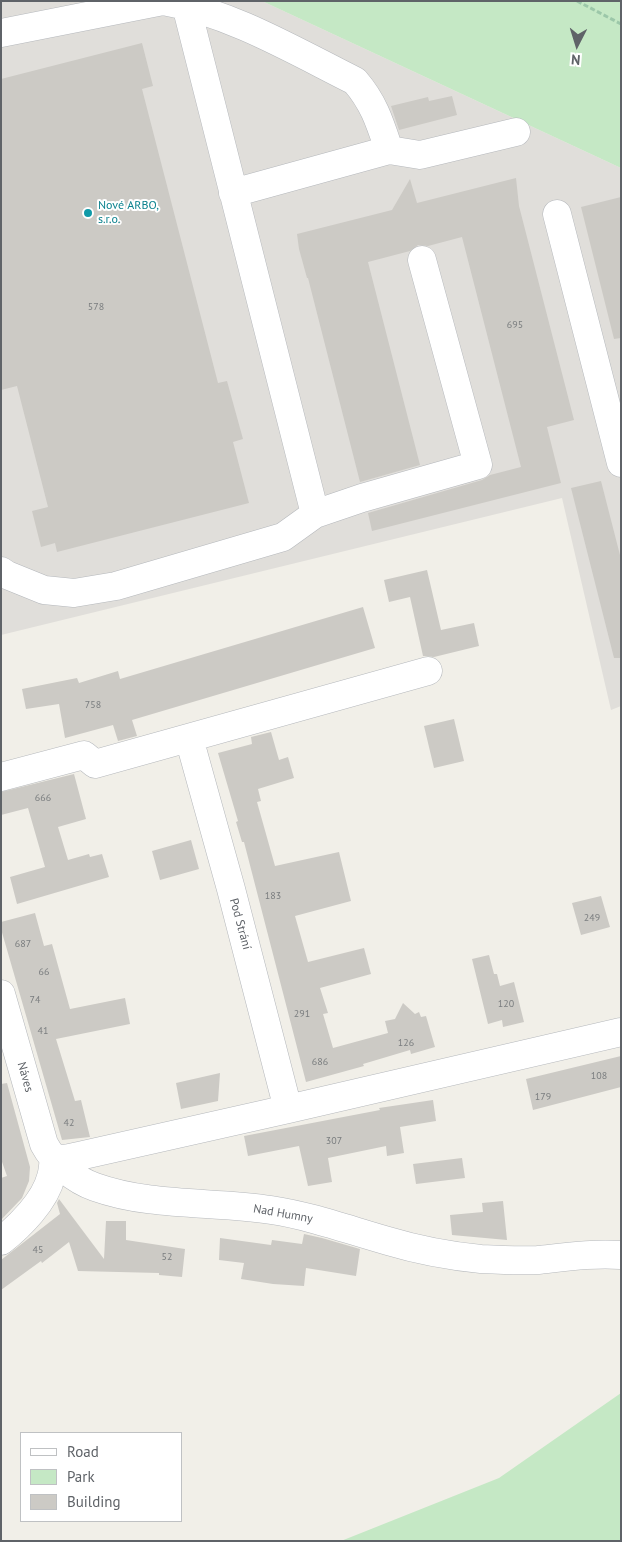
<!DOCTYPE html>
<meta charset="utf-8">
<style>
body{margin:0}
#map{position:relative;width:622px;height:1542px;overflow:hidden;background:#f1efe8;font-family:"PT Sans",sans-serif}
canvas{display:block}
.frame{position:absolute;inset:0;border:2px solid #5f6368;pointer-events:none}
.legend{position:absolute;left:20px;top:1432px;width:162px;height:90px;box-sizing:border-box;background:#fff;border:1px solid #bfc1c3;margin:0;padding:6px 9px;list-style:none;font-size:15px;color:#5f6368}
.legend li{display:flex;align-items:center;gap:10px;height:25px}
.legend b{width:25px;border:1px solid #bfc1c3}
.north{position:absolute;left:552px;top:20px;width:50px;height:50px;-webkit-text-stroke:4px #fff;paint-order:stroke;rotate:185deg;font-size:14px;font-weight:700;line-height:20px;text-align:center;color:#5f6368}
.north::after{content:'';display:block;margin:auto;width:18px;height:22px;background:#5f6368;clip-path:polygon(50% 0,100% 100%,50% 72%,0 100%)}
</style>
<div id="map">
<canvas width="622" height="1542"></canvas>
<div class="frame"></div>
<ul class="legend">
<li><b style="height:6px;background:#fff"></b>Road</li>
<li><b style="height:14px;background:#c5e8c5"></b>Park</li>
<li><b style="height:14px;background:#cccac5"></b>Building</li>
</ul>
<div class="north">N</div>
</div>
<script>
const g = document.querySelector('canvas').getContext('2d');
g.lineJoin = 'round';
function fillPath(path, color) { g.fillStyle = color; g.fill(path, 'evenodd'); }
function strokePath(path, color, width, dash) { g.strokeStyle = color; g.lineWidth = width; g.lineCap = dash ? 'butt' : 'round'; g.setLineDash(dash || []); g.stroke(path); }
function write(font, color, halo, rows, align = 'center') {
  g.font = font + ' "PT Sans",sans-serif'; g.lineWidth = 4; g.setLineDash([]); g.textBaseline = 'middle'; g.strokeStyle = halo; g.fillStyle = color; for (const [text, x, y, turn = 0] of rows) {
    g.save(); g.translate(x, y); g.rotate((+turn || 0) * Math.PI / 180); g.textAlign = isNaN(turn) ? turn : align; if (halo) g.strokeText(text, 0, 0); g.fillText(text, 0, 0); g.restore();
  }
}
const industrial = new Path2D(`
 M1 1H262L621 168V706L611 710 562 498 1 635Z`);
const green = new Path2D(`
 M262 1H621V168Z
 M621 1393V1541H341L499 1478Z`);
const building = new Path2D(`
 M142 43 153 86 142 89 218 383 227 381 243 439 233 442 249 503 57 552 55 543 41 547 32 511 48 507 17 386 1 390V79Z
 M452 96 457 115 399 130 391 106 428 97 429 101Z
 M516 178 519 206 574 420 547 427 561 483 372 531 368 513 482 480 490 475 521 467 462 237 428 246 418 245 410 251 368 262 420 465 360 482 308 278H307L299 249 297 234 392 210 410 179 417 203Z
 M621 197V338L614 339 581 207Z
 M601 481 621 559V658H614L571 488Z
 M427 570 441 630 474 623 479 646 434 657 423 656 410 597 389 602 384 580Z
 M363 607 375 648 132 720 137 736 118 741 113 725 65 738 59 704 26 709 22 689 77 678 79 683 118 671 120 679Z
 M454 719 464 761 434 768 424 726Z
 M271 732 279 760 288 757 294 778 258 789 261 801 257 802 275 866 339 852 351 901 295 916 308 962 364 948 371 974 320 988 328 1013 323 1014 333 1048 388 1033 385 1021 395 1019 403 1003 415 1014 419 1012 421 1017 426 1016 435 1047 411 1054 410 1050 363 1064 364 1066 306 1082 244 842H242L236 822 238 821 218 753 252 744 251 737Z
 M74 774 86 819 58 827 68 860 89 854 90 857 102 854 109 877 17 904 10 877 45 867 28 808 1 815V792Z
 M191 840 199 869 160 880 152 851Z
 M601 896 610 927 581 935 572 903Z
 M35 913 44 946 52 944 70 1009 125 998 130 1024 56 1039 75 1101 81 1100 90 1137 62 1140 1 929V922Z
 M489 955 494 974H497L500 986 514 982 524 1022 503 1027 502 1020 488 1024 472 959Z
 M621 1056V1087L533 1110 526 1079Z
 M220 1073 218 1101 181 1109 176 1083Z
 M7 1083 30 1167 29 1181 22 1198 1 1220V1178L7 1176 1 1159V1084Z
 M433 1100 436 1121 400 1127 404 1153 387 1156 386 1146 328 1158 332 1182 308 1186 299 1146 248 1156 244 1136 380 1110 379 1108Z
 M462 1158 465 1178 416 1184 413 1164Z
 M59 1199 104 1259 106 1221H126V1240L185 1249 182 1277 159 1275V1273L78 1271 69 1242 42 1263 41 1261 1 1290V1260L60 1214 57 1203Z
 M503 1201 507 1240 452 1235 450 1215 483 1212 482 1203Z
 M304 1234 322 1238 360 1249 356 1276 306 1268 304 1286 273 1284 241 1279 244 1263 219 1260 220 1238 271 1245 272 1240 302 1244Z`);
const path = new Path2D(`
 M577 1 621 24`);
const minor = new Path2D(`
 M163 1C231 13 293 50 355 81 374 103 380 123 389 150L233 193
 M186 5 315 514
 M1 33 163 1
 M389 150 420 155 516 132
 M557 214 621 463
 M1 571 7 575 44 590 74 593 116 586 283 537 315 514 362 498 478 465 422 260
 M189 738 231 889 288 1109
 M1 777 84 755 95 764 428 671
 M1 994 44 1144C54 1163 75 1180 95 1187 151 1207 213 1201 271 1210 311 1216 349 1230 388 1241 418 1250 450 1256 481 1259 500 1260 519 1261 538 1260 566 1257 593 1253 621 1255
 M54 1158 65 1159 79 1156 288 1109 621 1032
 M1 1241C20 1226 45 1201 51 1177 53 1171 53 1164 54 1158`);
const markers = [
 [88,213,5,"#0f9aa8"]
];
const numberNames = [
 ["578",96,307],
 ["695",515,325],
 ["758",93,705],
 ["666",43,798],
 ["183",273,896],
 ["249",592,918],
 ["687",23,944],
 ["66",44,972],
 ["74",35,1000],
 ["120",506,1004],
 ["291",302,1014],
 ["41",43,1031],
 ["126",406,1043],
 ["686",320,1062],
 ["108",599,1076],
 ["179",543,1097],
 ["42",69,1123],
 ["307",334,1141],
 ["45",38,1250],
 ["52",167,1257]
];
const cultureNames = [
 ["Nové ARBO,",98,206],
 ["s.r.o.",98,220]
];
const streetNames = [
 ["Pod Strání",240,924,75],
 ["Náves",25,1077,74],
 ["Nad Humny",283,1214,10]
];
fillPath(industrial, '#e0deda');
fillPath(green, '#c5e8c5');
fillPath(building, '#cccac5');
strokePath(minor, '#b5b8bc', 29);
strokePath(path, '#9cc7a9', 3, [5, 2.5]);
strokePath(minor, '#fff', 28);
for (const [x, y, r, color] of markers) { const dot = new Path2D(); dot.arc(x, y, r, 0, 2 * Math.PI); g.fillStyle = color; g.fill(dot); strokePath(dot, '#fff', 2); }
write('10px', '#7a7d7f', null, numberNames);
write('12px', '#0d838f', '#fff', cultureNames, 'left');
write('12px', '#5f6368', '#fff', streetNames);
</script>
